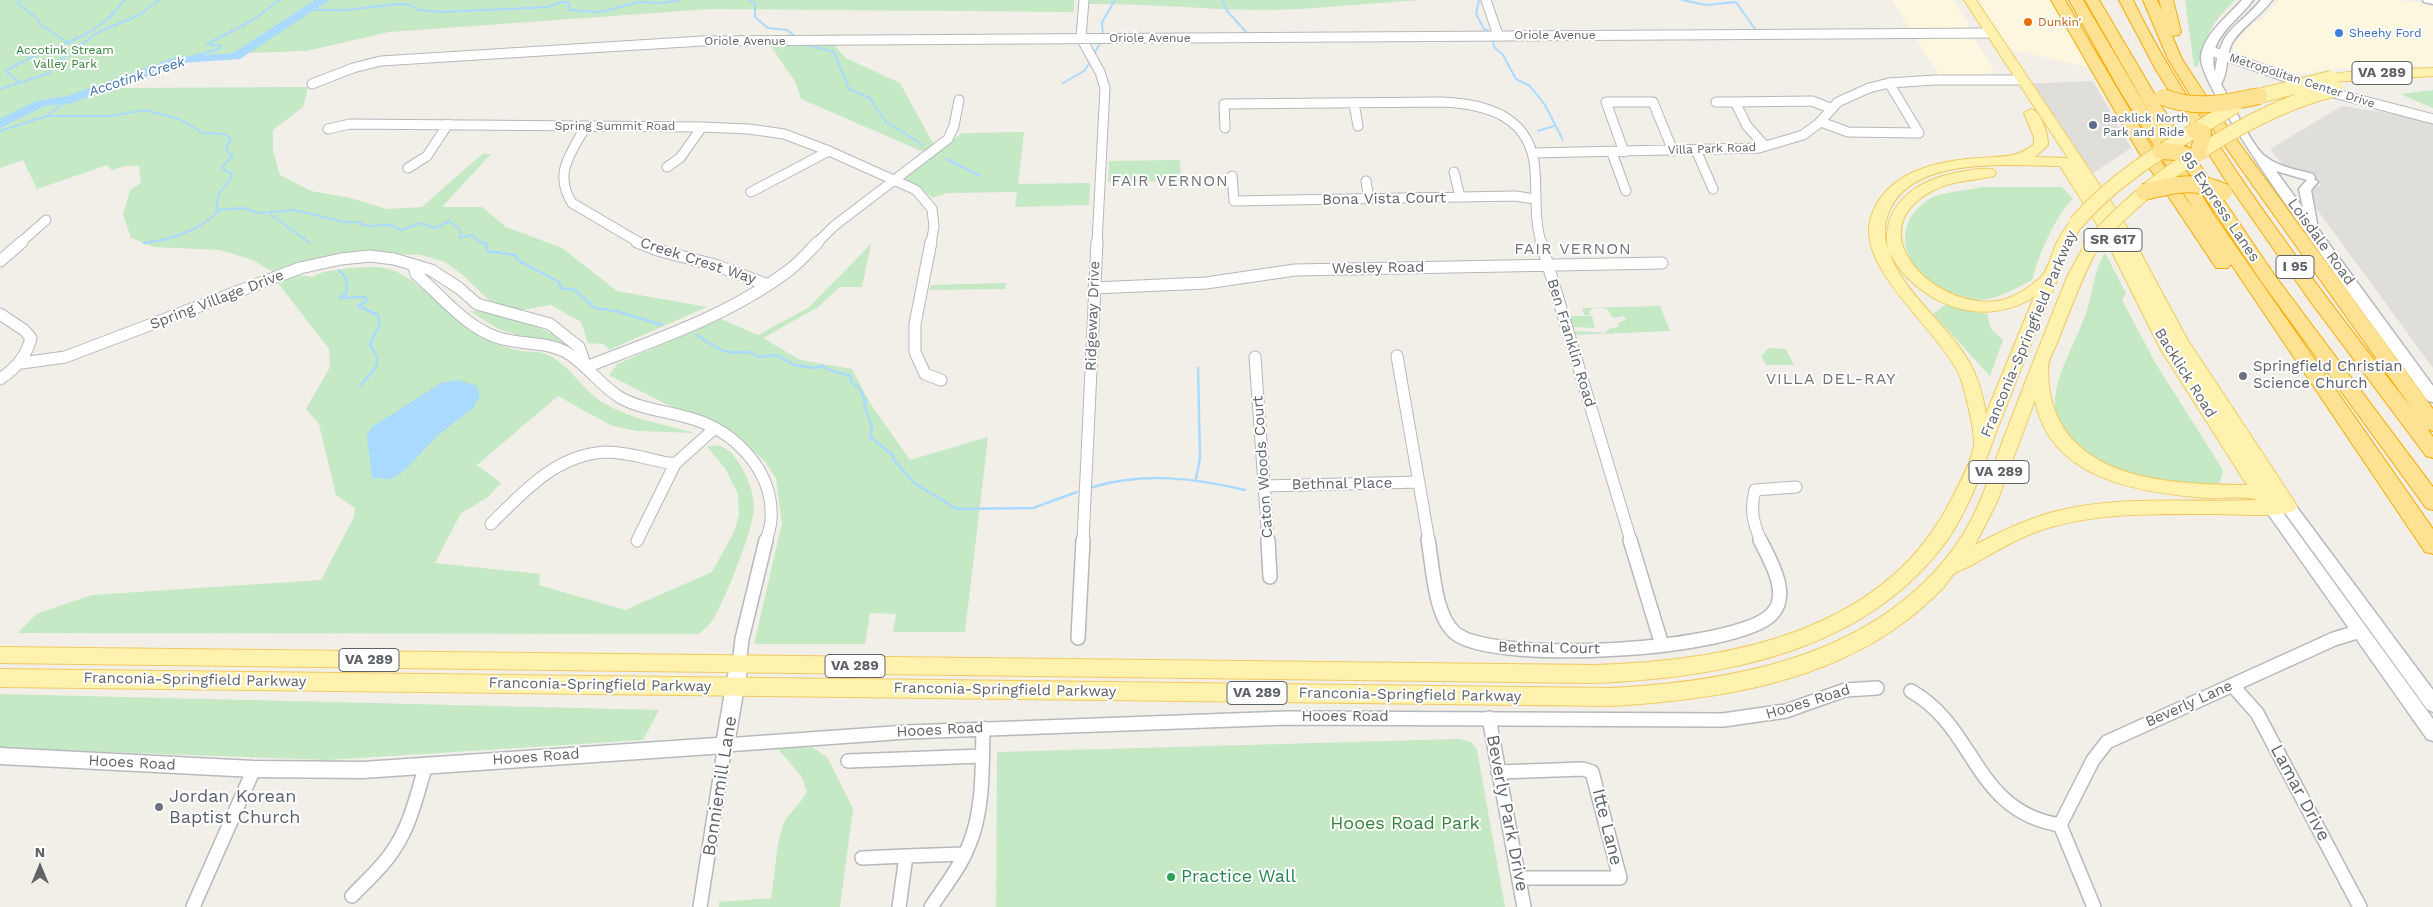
<!DOCTYPE html>
<style>
body{margin:0}
#map{position:relative;width:2433px;height:907px;overflow:hidden;background:#f1efe8;font-family:"Work Sans",sans-serif}
canvas{display:block}
.north{position:absolute;left:15px;top:842px;width:50px;height:50px;-webkit-text-stroke:4px #fff;paint-order:stroke;rotate:0deg;font-size:14px;font-weight:700;line-height:20px;text-align:center;color:#5f6368}
.north::after{content:'';display:block;margin:auto;width:18px;height:22px;background:#5f6368;clip-path:polygon(50% 0,100% 100%,50% 72%,0 100%)}
</style>
<div id="map">
<canvas width="2433" height="907"></canvas>
<div class="north">N</div>
</div>
<script>
const g = document.querySelector('canvas').getContext('2d');
g.lineJoin = 'round';
function fillPath(path, color) { g.fillStyle = color; g.fill(path, 'evenodd'); }
function strokePath(path, color, width, dash) { g.strokeStyle = color; g.lineWidth = width; g.lineCap = dash ? 'butt' : 'round'; g.setLineDash(dash || []); g.stroke(path); }
function write(font, color, halo, rows, align = 'center') {
  g.font = font + ' "Work Sans",sans-serif'; g.lineWidth = 4; g.setLineDash([]); g.textBaseline = 'middle'; g.strokeStyle = halo; g.fillStyle = color; for (const [text, x, y, turn = 0] of rows) {
    g.save(); g.translate(x, y); g.rotate((+turn || 0) * Math.PI / 180); g.textAlign = isNaN(turn) ? turn : align; if (halo) g.strokeText(text, 0, 0); g.fillText(text, 0, 0); g.restore();
  }
}
const commercial = new Path2D(`
 M1892 0H1953L1969 25 1964 29 1909 28Z
 M1976 0H2055L2094 69 2007 48Z
 M2279 0H2395L2433 4V67L2400 65 2328 69 2293 75 2232 51 2235 42 2254 23 2262 19Z
 M1915 37H1968L1976 41 1994 71 1989 74H1939Z`);
const industrial = new Path2D(`
 M2093 81 2131 148 2087 177 2024 84Z
 M2342 106 2411 117 2433 124V368L2316 208 2311 193 2313 188 2321 185 2310 172 2284 166 2270 149Z`);
const green = new Path2D(`
 M0 0H1074V12L710 9 389 32 306 51 248 53 198 58 116 88 308 87 303 107 273 130V151L280 175 311 191 350 198 387 209 422 207 482 154H491L442 207H482L506 227 562 248 617 291 707 307 609 350 604 344 588 343 581 322 551 305 521 310 491 302 463 275 445 262 421 255 364 252 273 272 253 260 220 250 154 247 131 238 123 214 130 190 141 183 139 166H125L112 170 107 165 37 189 23 160 0 168Z
 M1088 0H1421C1370 3 1319 9 1268 10 1208 10 1148 3 1088 4Z
 M2185 0H2235C2209 26 2208 32 2198 67L2194 66Z
 M770 45H834L846 58 900 83 935 147 926 153 801 99 796 83Z
 M2433 90V108L2400 94Z
 M1024 132 1018 184 1090 183 1089 205 1015 207 1017 192 947 193 933 198 903 177 962 133Z
 M1180 160 1181 181 1108 182 1109 161Z
 M1983 187H2062L2073 199C2054 217 2039 255 2032 280 2015 289 1998 299 1979 300 1925 302 1872 234 1931 198 1942 192 1970 190 1983 187Z
 M871 244 862 287H840L818 307 763 338 800 360 852 369 870 403 910 460 988 437 965 632H893L896 614 870 613 865 644H754L782 523 776 479 765 461 724 426 666 404 609 375 617 364 721 319 758 335 808 308Z
 M2105 253 2126 293 2122 300 2156 364 2223 470 2220 483C2206 487 2194 485 2179 483 2136 479 2080 464 2060 421 2058 416 2055 411 2055 407 2053 377 2078 339 2087 310 2093 291 2094 270 2105 253Z
 M350 268C361 268 373 266 384 268 415 272 448 318 476 334 490 342 505 348 522 351 530 352 540 351 548 355 569 364 583 391 605 404 632 419 665 425 695 433L638 431 612 426 558 396 477 465 501 483 488 497 461 513 435 563 540 574 539 585 625 610 712 572 734 532 739 515 738 494 725 468 707 447C718 443 727 448 734 456 744 468 754 490 754 506 755 526 724 603 712 621 709 626 703 630 699 634L18 633 36 614 92 595 321 580 354 517 355 508 336 495 319 424 306 409 330 367 329 349 278 283 299 275 313 277 323 272Z
 M1006 283 1005 289 930 290 931 285Z
 M1945 305 1987 314 1991 329 2003 340 1990 376 1933 314Z
 M1660 306 1670 331 1573 335V332L1576 331 1605 333 1608 329 1619 327 1618 323 1626 320 1623 316 1613 318 1608 310C1602 308 1596 307 1590 310V315H1584L1582 308Z
 M470 311C501 310 539 326 565 341V345L527 338 498 329Z
 M1572 316H1592L1595 328 1571 327 1568 318Z
 M1769 348 1786 349 1794 365H1766L1761 356Z
 M0 694 659 710 643 740 327 760 0 748Z
 M1459 739 1471 742 1477 750 1505 907H996L997 752Z
 M812 747 827 757 853 809 840 907H719V902L771 898C775 877 776 844 783 825 789 811 802 804 807 791L801 776 778 749Z`);
const water = new Path2D(`
 M458 380 477 386 480 396 473 408 437 436 406 469 392 479 372 478 367 436 372 427 441 383Z`);
const streamFar1 = new Path2D(`
 M20 0 18 4 37 18 41 25 69 43
 M749 0 755 4V17L768 28 787 30 797 38
 M1223 0 1227 11 1248 34
 M1479 0 1476 14 1484 29 1490 32
 M1682 0 1706 5 1736 2 1755 29
 M308 10H346L399 4 410 5 418 10 443 12 548 7 561 2 569 3V10L601 12 638 2 663 3 679 0
 M1103 36 1102 22 1115 0
 M1493 40 1494 47 1503 55 1516 79 1530 86 1545 105 1563 140
 M799 43 834 52 849 89 870 98 885 121 923 145
 M1093 56 1101 41
 M180 60 219 49 221 46 207 44 253 20 279 0
 M1063 83 1084 71 1091 61
 M15 84 17 81 6 71C45 45 95 44 124 0
 M0 89 50 73 51 67 97 33 139 15 159 0
 M47 116H111L144 110 179 119 203 133 224 134 231 138 226 150 233 157 223 165V169L231 173 232 177 218 195 216 210 243 208 259 213 294 210 344 222H357L367 226 391 225 401 230 421 223 435 228 449 221 460 229V238L472 235 480 242 486 243
 M0 131 47 116 68 100
 M1538 131 1554 126
 M946 159 981 176
 M267 212 310 243
 M144 243C173 239 198 231 219 211`);
const stream = new Path2D(`
 M308 242 310 243
 M480 242 486 243 487 251 515 255 519 261 559 282 561 288 575 290 595 308 616 311 662 325
 M144 243 152 242
 M339 270 346 278 347 292 340 298 365 297 367 301 358 306 378 315 380 323 370 345C385 365 374 369 360 386
 M697 335C706 340 715 349 725 351 740 356 743 347 759 357L777 355 794 365 815 368 822 366C831 372 840 372 850 376L852 383 858 386 866 402 864 405 872 426 870 437 893 455 894 460 914 483 957 509 1033 508 1077 492
 M1196 479 1200 458 1198 368
 M1093 487C1144 472 1194 478 1245 490`);
const river = new Path2D(`
 M315 0H329L240 59 182 63 72 103 45 106 0 128V119L36 101 67 96 176 57 233 53Z`);
const streetFar2 = new Path2D(`
 M1084 0 1081 38 1100 72 1105 88 1097 243
 M1486 0 1498 35
 M2208 50 2309 85
 M312 84 353 68 381 61 702 41 1992 33
 M2326 91 2433 119
 M1716 102H1735
 M1354 103 1358 126
 M1821 122 1848 132 1919 133 1889 83
 M586 126C571 153 553 173 572 203L640 243
 M1225 128 1224 104 1442 102C1488 104 1532 117 1535 171 1537 196 1534 218 1541 243
 M328 129 350 124 702 127 749 129 784 134 829 151 916 190 932 209 934 227 931 243
 M1765 146 1747 126 1735 102 1812 101 1830 108
 M1696 150 1713 189
 M1624 152 1606 102H1653L1673 151
 M1532 153 1759 148 1803 135 1818 124 1838 102 1869 88 1889 83 1935 80H2023
 M1612 153 1626 191
 M667 167 680 158 702 127
 M408 168 427 156 448 124
 M1454 172 1460 197
 M1232 176 1234 201 1516 196 1534 199
 M1366 181 1369 199
 M751 192 829 151
 M20 243 46 220
 M817 243 834 226 948 139 954 126 959 100`);
const streetFar1 = new Path2D(`
 M637 242 657 250 715 265 768 285
 M931 242 915 324V352L925 374 941 380
 M1541 242 1631 541
 M0 261 22 242
 M414 267 416 274C442 296 466 328 499 338 521 345 545 341 566 352 587 364 600 386 621 398 643 410 669 411 693 419 736 432 774 472 771 519 771 526 768 534 766 541
 M1094 288 1206 283 1295 270 1662 263
 M0 314 24 330 31 338C26 357 16 368 0 379
 M1397 356 1429 541
 M1255 357 1268 541
 M22 363 65 357 300 268 341 259 370 256 394 259 431 270 459 288 477 304 550 324 579 347 586 367
 M586 367C655 340 728 316 788 271 799 263 809 251 818 242
 M1265 486 1419 482
 M491 524C523 492 557 454 606 452 630 452 652 461 675 464
 M637 541 675 464 715 428
 M1083 541 1097 242
 M1761 541C1753 523 1750 509 1755 490L1796 487`);
const street = new Path2D(`
 M1268 540 1270 577
 M1428 540C1433 566 1434 615 1455 633 1493 665 1737 651 1772 614 1791 594 1770 560 1760 540
 M1630 540 1662 645
 M1078 638 1083 540
 M739 664 742 639 766 540
 M2232 685 2257 713 2360 907
 M1911 691C1977 728 1973 811 2060 825L2094 907
 M1489 718 1524 907
 M848 761 982 756
 M1498 772 1583 769 1592 772 1620 878H1520
 M2060 825 2093 760 2107 742 2334 639 2360 631
 M906 856 965 854
 M862 858 906 856 899 907
 M352 896C366 881 383 867 394 849 411 824 417 794 426 765
 M193 907 254 769
 M700 907 725 745 907 732 1287 718 1723 720 1786 711 1845 690 1877 688
 M931 907C944 887 960 868 969 845 984 809 982 767 983 728`);
const secondary = new Path2D(`
 M2242 0H2253C2235 24 2206 39 2215 72 2221 27 2235 31 2261 0H2272C2261 16 2242 26 2232 43 2225 56 2229 71 2221 84 2231 101 2252 147 2266 157 2279 167 2298 170 2313 174L2315 177 2314 179 2318 182 2311 190 2318 229 2433 386V402L2428 401C2395 354 2197 94 2201 57 2203 35 2228 16 2242 0ZM2276 171 2307 180 2299 189 2303 208Z
 M2423 0H2433V4L2424 2Z
 M2288 500 2293 502 2433 690V712L2427 709 2283 510 2280 506 2283 502Z
 M2271 501 2276 503 2433 719V741L2427 739 2266 511 2263 507 2266 503Z
 M739 657 745 659 748 664 734 745 731 751 725 753 363 778 254 777 0 764V748L254 761 363 762 717 738 730 664 733 659Z`);
const primary = new Path2D(`
 M1964 0H1976L2123 220 2187 339 2294 501 2297 506 2294 511C2272 518 2240 514 2216 514 2161 514 2105 512 2051 527 2022 535 1995 552 1970 566 1965 569 1957 571 1953 575 1950 578 1947 583 1944 587 1933 598 1920 610 1907 620 1824 684 1713 700 1611 706L0 687V669L1611 688C1742 681 1888 653 1964 533 1982 503 1992 468 2005 435 2025 382 2046 330 2067 277L2085 244H2095L2098 247C2082 278 2070 309 2058 341 2054 350 2047 361 2048 370 2049 479 2164 485 2247 485L2161 350 2103 234 2060 166C2010 166 1916 155 1890 209 1884 222 1883 236 1888 249 1881 203 1919 179 1960 172 1971 170 1983 167 1994 170L1996 173 1994 176C1973 181 1952 180 1932 191 1854 233 1940 314 2002 300 2016 297 2031 286 2041 277 2049 269 2052 252 2057 242 2061 235 2066 227 2071 220L2076 218 2083 223 2072 243C2048 303 2023 362 2000 422 1985 461 1972 504 1948 539 1867 652 1723 678 1593 683L0 663V647L1593 665C1728 661 1886 633 1952 498 1960 483 1970 464 1974 447 1976 434 1965 392 1961 379 1944 333 1854 269 1871 217 1886 172 1936 161 1978 158 1999 156 2017 159 2034 144V137L2024 113 2031 109C2042 112 2048 135 2048 145L2035 157 2068 158ZM1889 252C1916 304 1983 330 2034 297L1986 414C1983 395 1978 377 1968 360 1945 322 1905 295 1889 252ZM2035 400C2050 480 2140 493 2208 498 2222 499 2244 495 2257 500 2188 503 2116 494 2049 513 2023 521 1999 532 1975 545L1997 502Z
 M2433 68V76L2331 82 2324 78C2332 69 2416 69 2433 68Z`);
const highway = new Path2D(`
 M2051 0H2065L2154 151 2196 213 2120 91 2069 0H2083L2155 122 2085 0H2099L2174 127 2273 273 2433 487V510L2426 508 2261 281 2164 136 2216 218 2433 529V554L2425 552 2231 264 2228 268H2216L2138 151Z
 M2119 0H2133C2158 52 2188 99 2220 147 2280 238 2346 324 2413 410L2200 111 2168 59 2143 0H2157L2162 11 2159 0H2173L2181 32 2179 35 2172 36 2182 59 2215 110 2433 409V431L2428 429 2433 437V458L2426 456 2310 301 2224 178 2156 70Z`);
const primaryBridgeFar1 = new Path2D(`
 M2259 96 2331 78
 M2076 223C2119 172 2179 141 2235 106
 M2093 243C2149 178 2253 109 2336 89`);
const primaryBridge = new Path2D(`
 M2090 247 2094 242`);
const highwayBridge = new Path2D(`
 M2163 97C2195 110 2226 103 2259 96
 M2195 130 2203 133 2198 154
 M2160 151 2177 152 2193 158
 M2144 192C2172 185 2197 179 2224 192`);
const markers = [
 [2028,22,5,"#e8710a"],
 [2339,33,5,"#3f7fe0"],
 [2093,125,5,"#5c6f8a"],
 [2243,376,5,"#6b7280"],
 [159,807,5,"#6b7280"],
 [1171,877,5,"#2e9e5b"]
];
const farFoodnames = [
 ["Dunkin'",2038,22]
];
const farShopnames = [
 ["Sheehy Ford",2349,33]
];
const farStreetnames = [
 ["Oriole Avenue",1555,35],
 ["Oriole Avenue",1150,38],
 ["Oriole Avenue",745,41],
 ["Metropolitan Center Drive",2302,81,18],
 ["Spring Summit Road",615,126],
 ["Villa Park Road",1712,149,-2]
];
const farParknames = [
 ["Accotink Stream",65,50],
 ["Valley Park",65,64]
];
const farServicenames = [
 ["Backlick North",2103,118],
 ["Park and Ride",2103,132]
];
const shields = [
 [2382,73,60],
 [2113,240,58],
 [2295,267,38],
 [1999,472,60],
 [369,660,60],
 [855,666,60],
 [1257,693,60]
];
const shieldNames = [
 ["VA 289",2382,73],
 ["SR 617",2113,240],
 ["I 95",2295,267],
 ["VA 289",1999,472],
 ["VA 289",369,660],
 ["VA 289",855,666],
 ["VA 289",1257,693]
];
const farWaternames = [
 ["Accotink Creek",137,77,-18]
];
const streetNames = [
 ["Bona Vista Court",1384,199,-1],
 ["95 Express Lanes",2220,207,56],
 ["Loisdale Road",2321,242,54],
 ["Creek Crest Way",698,261,18],
 ["Wesley Road",1378,268,-1],
 ["Spring Village Drive",217,300,-21],
 ["Ridgeway Drive",1093,316,-88],
 ["Franconia-Springfield Parkway",2029,334,-67],
 ["Ben Franklin Road",1571,343,73],
 ["Backlick Road",2185,373,58],
 ["Caton Woods Court",1263,467,-94],
 ["Bethnal Place",1342,484,-1],
 ["Bethnal Court",1549,648,1],
 ["Franconia-Springfield Parkway",195,680,1],
 ["Franconia-Springfield Parkway",600,685,1],
 ["Franconia-Springfield Parkway",1005,690,1],
 ["Franconia-Springfield Parkway",1410,695,1],
 ["Hooes Road",1808,702,-17],
 ["Beverly Lane",2189,704,-24],
 ["Hooes Road",1345,717],
 ["Hooes Road",940,730,-3],
 ["Hooes Road",536,757,-4],
 ["Hooes Road",132,763,3]
];
const worshipNames = [
 ["Springfield Christian",2253,367],
 ["Science Church",2253,384]
];
const neighbourhoodNames = [
 ["FAIR VERNON",1170,181],
 ["FAIR VERNON",1573,249],
 ["VILLA DEL-RAY",1831,379]
];
const nearStreetnames = [
 ["Bonniemill Lane",720,786,-81],
 ["Lamar Drive",2300,793,62],
 ["Beverly Park Drive",1507,813,79],
 ["Itte Lane",1607,827,76]
];
const nearWorshipnames = [
 ["Jordan Korean",169,797],
 ["Baptist Church",169,818]
];
const nearParknames = [
 ["Hooes Road Park",1405,824]
];
const nearLeisurenames = [
 ["Practice Wall",1181,877]
];
fillPath(commercial, '#fef7e0');
fillPath(industrial, '#e0deda');
fillPath(green, '#c5e8c5');
fillPath(water, '#aadaff');
strokePath(streamFar1, '#aadaff', 2);
strokePath(stream, '#aadaff', 2.5);
fillPath(river, '#aadaff');
strokePath(streetFar2, '#b5b8bc', 11);
strokePath(streetFar1, '#b5b8bc', 13);
strokePath(street, '#b5b8bc', 16);
strokePath(secondary, '#b6babf', 3);
strokePath(primary, '#f2c960', 2);
strokePath(highway, '#f9ab00', 2);
strokePath(streetFar2, '#fff', 9);
strokePath(streetFar1, '#fff', 11);
strokePath(street, '#fff', 13);
fillPath(secondary, '#fff');
fillPath(primary, '#fff2af');
fillPath(highway, '#fde293');
strokePath(primaryBridgeFar1, '#f2c960', 16, []);
strokePath(primaryBridge, '#f2c960', 19, []);
strokePath(highwayBridge, '#f9ab00', 18, []);
strokePath(primaryBridgeFar1, '#fff2af', 14);
strokePath(primaryBridge, '#fff2af', 17);
strokePath(highwayBridge, '#fde293', 16);
for (const [x, y, r, color] of markers) { const dot = new Path2D(); dot.arc(x, y, r, 0, 2 * Math.PI); g.fillStyle = color; g.fill(dot); strokePath(dot, '#fff', 2); }
write('12px', '#c56008', '#fff', farFoodnames, 'left');
write('12px', '#366cbe', '#fff', farShopnames, 'left');
write('12px', '#5f6368', '#fff', farStreetnames);
write('12px', '#348238', '#fff', farParknames);
write('12px', '#4e5e75', '#fff', farServicenames, 'left');
for (const [x, y, w] of shields) { const box = new Path2D(); box.roundRect(x - w / 2, y - 11.5, w, 23, 4); g.fillStyle = '#fff'; g.fill(box); strokePath(box, '#5f6368', 1); }
write('bold 14px', '#5f6368', null, shieldNames);
write('italic 14px', '#4174aa', '#fff', farWaternames);
write('15px', '#5f6368', '#fff', streetNames);
write('15px', '#5b616d', '#fff', worshipNames, 'left');
g.letterSpacing = '1px';
write('16px', '#70757a', '#fff', neighbourhoodNames);
g.letterSpacing = '0px';
write('18px', '#5f6368', '#fff', nearStreetnames);
write('18px', '#5b616d', '#fff', nearWorshipnames, 'left');
write('18px', '#348238', '#fff', nearParknames);
write('18px', '#27864d', '#fff', nearLeisurenames, 'left');
</script>
